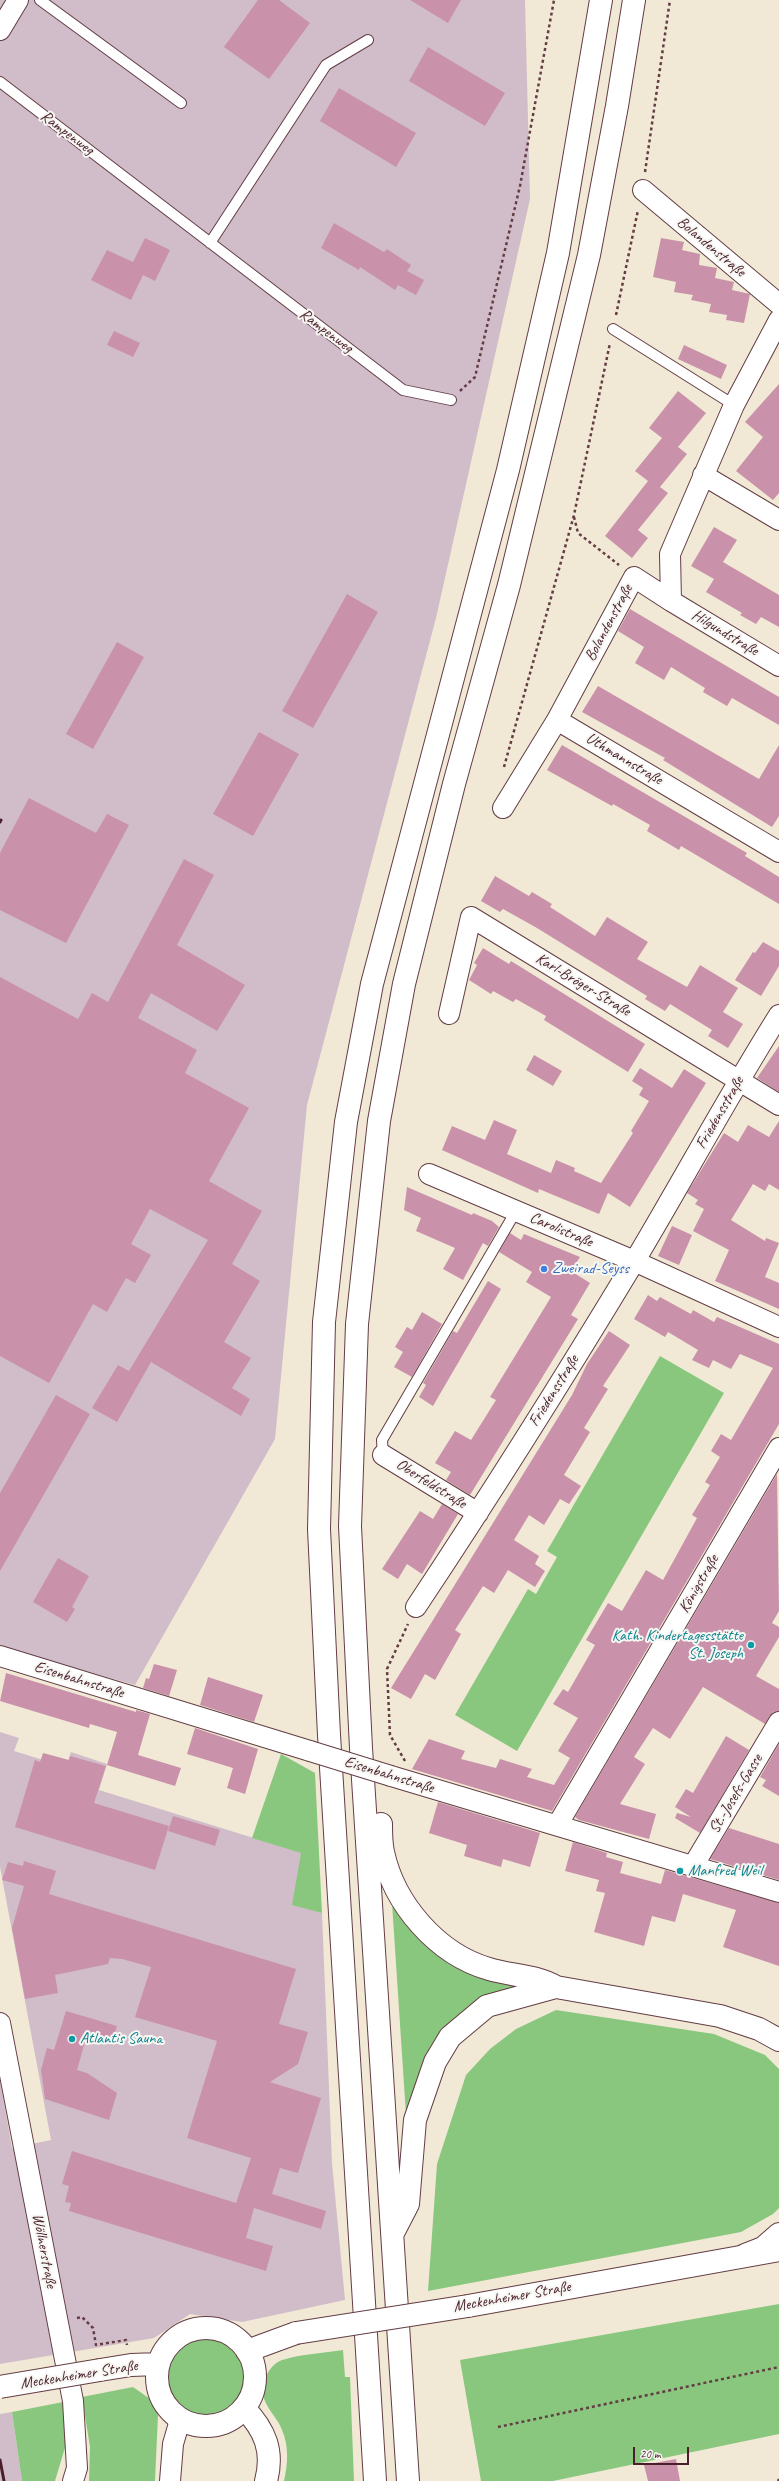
<!DOCTYPE html>
<meta charset="utf-8">
<style>
body{margin:0}
#map{position:relative;width:779px;height:2481px;overflow:hidden;background:#f1e9d5;font-family:Caveat,sans-serif}
canvas{display:block}
.scale{position:absolute;left:633px;top:2447px;width:56px;height:18px;box-sizing:border-box;border:2px solid #4a1f2b;border-top:0;padding-left:5px;font-size:12px;line-height:14px;white-space:nowrap;color:#4a1f2b;-webkit-text-stroke:3px #f6f6f2;paint-order:stroke}
</style>
<div id="map">
<canvas width="779" height="2481"></canvas>
<div class="scale">20 m</div>
</div>
<script>
const g = document.querySelector('canvas').getContext('2d');
g.lineJoin = 'round';
function fillPath(path, color) { g.fillStyle = color; g.fill(path, 'evenodd'); }
function strokePath(path, color, width, dash) { g.strokeStyle = color; g.lineWidth = width; g.lineCap = dash ? 'butt' : 'round'; g.setLineDash(dash || []); g.stroke(path); }
function write(font, color, halo, rows, align = 'center') {
  g.font = font + ' Caveat,sans-serif'; g.lineWidth = 4; g.setLineDash([]); g.textBaseline = 'middle'; g.strokeStyle = halo; g.fillStyle = color; for (const [text, x, y, turn = 0] of rows) {
    g.save(); g.translate(x, y); g.rotate((+turn || 0) * Math.PI / 180); g.textAlign = isNaN(turn) ? turn : align; if (halo) g.strokeText(text, 0, 0); g.fillText(text, 0, 0); g.restore();
  }
}
const industrial = new Path2D(`
 M0 0H525L530 199 436 618 307 1105 275 1439 135 1685 0 1647Z
 M0 1732 19 1738 14 1751 66 1767 71 1752 107 1764 99 1790 302 1853 293 1904 322 1913 332 2163 345 2300 242 2322 190 2314 154 2338 0 2364V2080L12 2148 51 2140 0 1867Z
 M12 2412 22 2481H0V2414Z`);
const green = new Path2D(`
 M660 1356 724 1393 517 1751 455 1715 528 1589 536 1594 557 1557 547 1551Z
 M281 1754 315 1773 322 1913 292 1905 301 1853 252 1838Z
 M395 1902 519 1984 520 1987 493 1996 406 2115 392 1903Z
 M556 2010 714 2034 765 2055 779 2069V2208L773 2214 741 2232 428 2291 437 2164 466 2075 490 2049 516 2029Z
 M779 2304V2434L553 2481H481L460 2360Z
 M157 2377a49 49 0 1 1 98 0a49 49 0 1 1-98 0Z
 M343 2350 345 2377H350L354 2481H284C288 2464 289 2446 282 2430 278 2419 269 2411 265 2401 258 2387 268 2365 282 2360 301 2354 324 2353 343 2350Z
 M133 2387 153 2401 158 2415 155 2481H89L90 2447 82 2397Z
 M63 2402 67 2441 55 2481H22L12 2412Z`);
const building = new Path2D(`
 M258 0H279L310 23 269 79 224 47Z
 M410 0H461L448 23Z
 M428 47 505 93 485 126 409 81Z
 M339 88 416 133 396 167 320 121Z
 M334 223 384 252 387 249 411 265 407 271 424 280 416 295 398 285 395 290 360 267 359 270 321 248Z
 M145 238 170 250 155 281 143 275 131 300 91 280 107 250 133 262Z
 M661 238 684 242 682 250 700 254 699 265 717 268 715 278 734 282 732 290 750 294 744 323 726 320 727 315 709 312 711 304 691 300 693 295 674 292 676 282 653 277Z
 M114 331 140 343 133 357 107 345Z
 M684 345 727 365 721 379 678 359Z
 M779 384V493L773 500 736 471 763 437 745 422Z
 M678 391 706 413 678 447 687 454 660 487 668 493 638 530 648 538 632 558 605 536 648 481 635 471 662 438 649 428Z
 M714 527 737 540 723 562 779 595V627L761 617 756 624 740 615 742 613 706 592 714 579 691 566Z
 M347 594 378 612 313 728 282 711Z
 M630 609 779 697V725L732 698 727 706 703 692 705 688 671 667 664 680 635 663 644 647 618 631Z
 M117 642 144 657 93 749 66 734Z
 M598 686 759 779 779 745V816L772 827 663 760 665 758 582 712Z
 M259 732 299 754 253 836 213 814Z
 M562 745 747 853 745 856 779 877V904L681 846 679 850 647 831 650 825 613 804 612 806 547 770Z
 M29 798 96 833 107 814 129 825 66 943 0 910V853Z
 M184 859 214 875 177 945 245 985 217 1031 151 993 138 1018 197 1050 185 1073 249 1108 209 1181 262 1211 232 1264 260 1281 224 1342 251 1358 232 1388 250 1399 241 1416 151 1362 117 1422 92 1408 118 1365 129 1371 208 1240 150 1209 131 1244 151 1255 135 1283 126 1278 107 1312 93 1304 49 1383 0 1356V977L78 1019 92 993 108 1002Z
 M495 876 529 896 532 892 552 904 550 907 595 936 607 917 648 942 637 959 687 987 700 965 738 988 723 1012 743 1024 728 1048 708 1036 712 1030 670 1004 665 1011 645 999 647 996 537 928 503 909 500 912 481 901Z
 M763 942 779 951V966L761 996 735 980 753 952 755 953Z
 M483 948 509 964 511 961 645 1044 628 1072 544 1020 546 1016 516 999 513 1002 493 991 491 994 469 980 477 965 474 963Z
 M779 1046V1092L757 1078Z
 M534 1055 562 1071 553 1086 526 1070Z
 M640 1068 672 1088 684 1069 706 1083 630 1207 608 1193 599 1214 539 1189 538 1193 442 1150 452 1126 485 1140 494 1120 517 1130 507 1154 551 1173 556 1160 575 1168 574 1171 601 1183 633 1133 631 1131 649 1101 639 1095 643 1088 632 1081Z
 M779 1121V1190L769 1184 765 1191 753 1184 731 1220 765 1241 766 1238 779 1243 765 1277 779 1283V1309L715 1281 729 1250 693 1231 704 1209 695 1204 698 1200 687 1193 724 1133 738 1142 748 1125 769 1137Z
 M407 1187 472 1215 473 1213 492 1221 499 1227 488 1246 483 1243 463 1280 443 1269 455 1248 416 1231 421 1218 404 1210Z
 M672 1226 692 1235 679 1265 658 1256Z
 M510 1233 521 1240 524 1234 580 1257 571 1271 590 1283 571 1315 578 1319 470 1495 446 1480 451 1472 435 1463 455 1431 471 1440 496 1400 490 1397 551 1297 526 1282 532 1272 499 1252Z
 M488 1281 501 1289 433 1406 419 1397 426 1385 423 1383 453 1331 457 1333Z
 M648 1295 657 1301 660 1297 691 1314 693 1310 714 1322 717 1317 779 1344V1424L552 1811 412 1769 429 1739 465 1751 461 1759 496 1768 500 1759 532 1769 527 1777 554 1785 570 1758 558 1751 578 1718 553 1704 563 1689 568 1692 595 1645 586 1640 608 1603 622 1611 646 1570 663 1580 697 1518 692 1515 710 1485 705 1482 720 1457 711 1451 721 1434 731 1440 773 1368 740 1354 731 1369 713 1360 709 1368 692 1360 698 1350 668 1332 665 1337 634 1319Z
 M422 1312 442 1324 412 1377 394 1367 403 1352 395 1347 407 1327 412 1330Z
 M609 1331 630 1345 603 1386 608 1389 584 1428 590 1432 564 1475 581 1486 569 1504 560 1499 544 1525 529 1515 514 1540 539 1556 535 1564 545 1571 535 1587 508 1570 494 1593 483 1586 455 1630 461 1634 435 1680 425 1674 411 1699 391 1688 572 1395 587 1364Z
 M56 1395 90 1414 0 1571V1493Z
 M777 1474 779 1611 772 1623 779 1627V1637L756 1676 779 1689V1711L773 1712 765 1724 703 1687 670 1739 653 1728 634 1757 645 1764 620 1804 656 1814 649 1839 579 1820 575 1817Z
 M442 1504 458 1514 422 1574 407 1564 398 1579 382 1569 420 1511 433 1519Z
 M58 1558 89 1576 72 1607 75 1609 67 1622 33 1602Z
 M154 1664 177 1670 169 1696 143 1688 146 1678 149 1679Z
 M6 1673 136 1712V1710L150 1714 138 1755 181 1768 175 1786 107 1765 117 1732 90 1724 89 1728 0 1701Z
 M208 1677 263 1695 254 1722 200 1705Z
 M195 1728 258 1749 245 1794 227 1788 233 1768 187 1754Z
 M726 1736 749 1750 700 1833 675 1818 677 1813 691 1817 675 1807 686 1789 693 1793Z
 M779 1744V1796L762 1786 766 1780 760 1777Z
 M43 1753 69 1760 70 1756 106 1766 94 1803 169 1826 155 1870 15 1827 35 1760 40 1762Z
 M438 1802 540 1833 530 1867 503 1859 501 1867 464 1856 467 1845 429 1833Z
 M173 1816 220 1830 215 1846 168 1831Z
 M729 1828 779 1844V1880L710 1859Z
 M573 1842 607 1853 606 1857 623 1862 620 1873 661 1884 665 1870 779 1903V1966L723 1947 736 1910 683 1894 675 1922 652 1916 644 1946 594 1932 605 1893 596 1891 599 1880 565 1871Z
 M24 1861 56 1871 49 1894 296 1969 279 2024 308 2032 298 2064 270 2082 321 2098 298 2173 280 2168 272 2194 326 2211 321 2229 254 2208 246 2238 273 2246 266 2271 69 2211 71 2203 65 2202 69 2186 62 2184 72 2151 236 2203 251 2158 187 2138 217 2041 135 2017 151 1967 122 1959 110 1958 108 1964 55 1975 58 1993 25 1999 12 1928 24 1886 2 1880 8 1862 23 1866Z
 M66 2011 117 2026 112 2043 87 2035 77 2070 87 2073 117 2093 109 2120 45 2099 41 2070 47 2048 54 2050Z
 M676 2459 680 2481H648L644 2465Z`);
const path = new Path2D(`
 M645 172 670 0
 M616 315 638 210
 M460 391 475 377 520 186 554 0
 M574 517 578 533 619 565
 M504 767 574 515 610 343
 M405 1761 390 1735 387 1669 408 1624
 M77 2318 82 2317 93 2328 96 2345 126 2340 127 2345
 M498 2427 779 2367
 M778 2481 779 2479`);
const lane = new Path2D(`
 M40 0 181 103
 M0 82 403 390 451 400
 M210 243 326 65 368 40
 M613 329 734 405
 M383 1455 382 1440 516 1211`);
const street = new Path2D(`
 M0 30 18 0
 M643 190 779 304
 M703 475 779 520
 M671 601 779 666
 M557 720 779 852
 M503 808 557 720 634 577 671 601 670 554 734 405 779 320
 M449 1014 471 917 779 1105
 M429 1174 634 1261 779 1327
 M383 1455 478 1513
 M416 1607C491 1494 564 1378 634 1262 683 1180 728 1096 779 1015
 M0 1656 310 1751
 M391 1776 779 1892
 M558 1824 779 1448
 M693 1866 779 1722
 M0 2023 73 2401 77 2468 73 2481
 M170 2481 173 2444 180 2420`);
const secondary = new Path2D(`
 M468 2306 779 2250
 M157 2377a49 49 0 1 1 98 0a49 49 0 1 1-98 0Z
 M247 2351 296 2333
 M100 2370 131 2365 158 2364`);
const highway = new Path2D(`
 M381 1824C381 1833 381 1843 383 1852 394 1904 437 1954 489 1969 512 1976 536 1975 556 1987L720 2016 759 2029 779 2040
 M393 2233 408 2204 415 2120 435 2062 450 2037 487 2006 556 1987
 M745 2255 763 2248 779 2234
 M244 2408C265 2430 274 2451 266 2481
 M375 2481 329 1735 319 1529 324 1322 346 1122 372 984 508 470 558 253 601 0
 M408 2481 361 1748 350 1526 357 1324 379 1121 404 984 454 784 509 585 589 255 617 106 634 0`);
const rail = new Path2D(`
 M0 822 1 820
 M0 2460 4 2481`);
const streetBridge = new Path2D(`
 M310 1751 391 1776`);
const secondaryBridge = new Path2D(`
 M296 2333 468 2306
 M0 2387 100 2370`);
const markers = [
 [544,1269,4,"#3f7fe0"],
 [751,1645,4,"#0f9aa8"],
 [680,1871,4,"#0f9aa8"],
 [72,2039,4,"#0f9aa8"]
];
const streetNames = [
 ["Rampenweg",67,133,37],
 ["Bolandenstraße",711,247,40],
 ["Rampenweg",326,331,37],
 ["Bolandenstraße",609,623,-62],
 ["Hilgundstraße",725,633,31],
 ["Uthmannstraße",624,759,31],
 ["Karl-Bröger-Straße",583,985,31],
 ["Friedensstraße",720,1113,-60],
 ["Carolistraße",561,1230,23],
 ["Friedensstraße",554,1391,-58],
 ["Oberfeldstraße",431,1484,32],
 ["Königstraße",699,1584,-60],
 ["Eisenbahnstraße",79,1680,17],
 ["Eisenbahnstraße",389,1775,17],
 ["St.-Josefs-Gasse",736,1794,-59],
 ["Wöllnerstraße",44,2251,79],
 ["Meckenheimer Straße",512,2297,-10],
 ["Meckenheimer Straße",79,2375,-9]
];
const shopNames = [
 ["Zweirad-Seyss",552,1269]
];
const cultureNames = [
 ["Kath. Kindertagesstätte",743,1636,"right"],
 ["St. Joseph",743,1654,"right"],
 ["Manfred Weil",688,1871],
 ["Atlantis Sauna",80,2039]
];
fillPath(industrial, '#d1bdc9');
fillPath(green, '#89c77e');
fillPath(building, '#c992aa');
strokePath(lane, '#633d44', 12);
strokePath(street, '#633d44', 22);
strokePath(secondary, '#633d44', 24);
strokePath(highway, '#633d44', 24);
strokePath(path, '#633d44', 2.5, [3, 3]);
strokePath(lane, '#fff', 10);
strokePath(street, '#fff', 20);
strokePath(secondary, '#fff', 22);
strokePath(highway, '#fff', 22);
strokePath(rail, '#4a1f2b', 3);
strokePath(streetBridge, '#633d44', 22, []);
strokePath(secondaryBridge, '#633d44', 24, []);
strokePath(streetBridge, '#fff', 20);
strokePath(secondaryBridge, '#fff', 22);
for (const [x, y, r, color] of markers) { const dot = new Path2D(); dot.arc(x, y, r, 0, 2 * Math.PI); g.fillStyle = color; g.fill(dot); strokePath(dot, '#f6f6f2', 1.5); }
write('16px', '#4a1f2b', '#f6f6f2', streetNames);
write('16px', '#366cbe', '#f6f6f2', shopNames, 'left');
write('16px', '#0d838f', '#f6f6f2', cultureNames, 'left');
</script>
